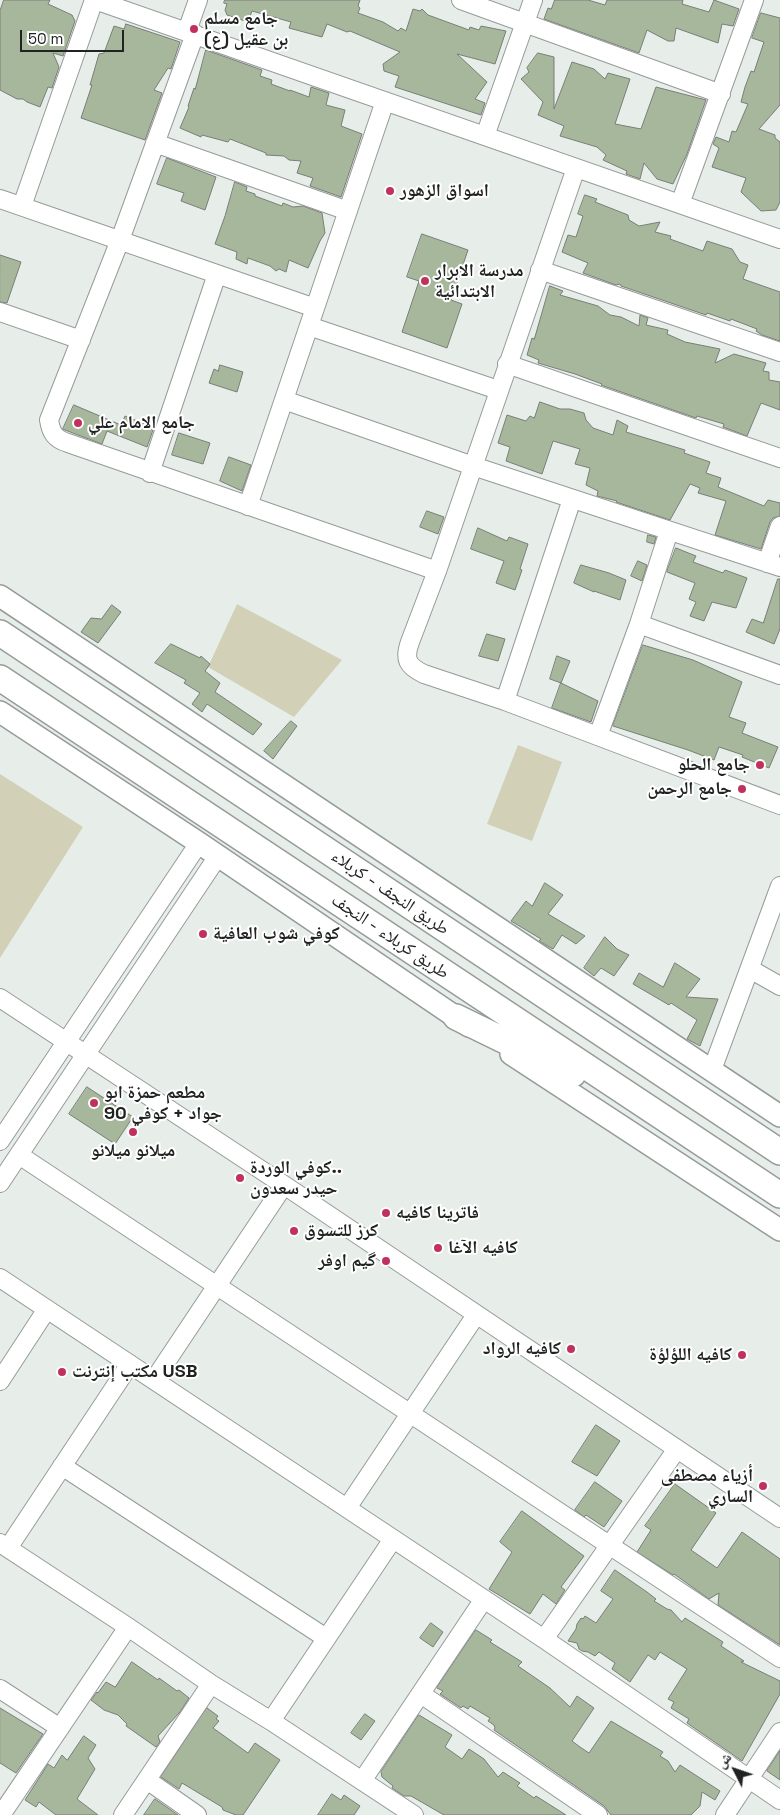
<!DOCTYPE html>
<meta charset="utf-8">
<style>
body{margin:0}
#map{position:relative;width:780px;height:1815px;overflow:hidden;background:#e7eeea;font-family:"Space Grotesk","Noto Naskh Arabic",sans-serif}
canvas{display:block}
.north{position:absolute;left:710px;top:1745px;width:50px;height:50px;-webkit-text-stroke:4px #fff;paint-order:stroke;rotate:311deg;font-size:14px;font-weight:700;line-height:20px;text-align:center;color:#202321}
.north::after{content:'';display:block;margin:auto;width:18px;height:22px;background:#202321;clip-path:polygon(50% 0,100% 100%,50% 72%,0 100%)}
.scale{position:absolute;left:20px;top:30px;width:104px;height:22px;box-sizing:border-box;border:2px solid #202321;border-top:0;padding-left:6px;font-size:15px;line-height:18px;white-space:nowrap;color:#202321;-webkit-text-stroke:4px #fff;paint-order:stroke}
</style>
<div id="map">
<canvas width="780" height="1815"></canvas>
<div class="north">ش</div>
<div class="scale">50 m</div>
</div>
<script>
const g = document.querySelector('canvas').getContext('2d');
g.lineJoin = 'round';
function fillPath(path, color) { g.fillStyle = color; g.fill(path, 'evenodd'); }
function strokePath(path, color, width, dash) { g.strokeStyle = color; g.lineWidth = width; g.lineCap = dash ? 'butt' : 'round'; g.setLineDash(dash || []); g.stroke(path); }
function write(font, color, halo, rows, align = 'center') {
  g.font = font + ' "Space Grotesk","Noto Naskh Arabic",sans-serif'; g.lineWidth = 4; g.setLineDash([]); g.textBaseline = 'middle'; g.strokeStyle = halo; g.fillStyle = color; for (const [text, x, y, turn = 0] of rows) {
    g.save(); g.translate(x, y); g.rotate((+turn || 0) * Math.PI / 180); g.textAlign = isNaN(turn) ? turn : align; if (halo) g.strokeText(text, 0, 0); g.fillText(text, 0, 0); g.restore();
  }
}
const green = new Path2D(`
 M237 604 342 660 294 717 208 667Z
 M518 745 562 762 532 841 487 824Z
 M0 774 83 827 0 958Z`);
const building = new Path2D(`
 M4 0H50L48 4 72 15 75 21 63 56 53 53 59 67 52 88 48 87 40 107 27 102 23 99H17L0 90V11Z
 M225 0H360L358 6 360 8 358 13 383 22 398 31 401 28 406 31 413 9 420 11 422 9 428 15 469 30 470 27 479 30 481 26 506 31 495 64 457 54 487 82 475 99 485 103 481 115 395 87 399 76 384 71 383 64 400 52 350 31 347 32 327 24 322 37 289 28 291 22 252 11 248 22 227 15 225 10 227 4 224 3Z
 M555 0H588L605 5 607 0H683L682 4 709 12 714 0 739 9 733 26 722 24 718 43 676 28 674 41H668L647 30 639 53 544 19 548 8 551 9Z
 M761 13 780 18V105L759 129 775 135V138L780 142V202L776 210 761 211 741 192 746 178 712 167 719 148 713 144 716 137 729 142 732 131 736 132 748 104 741 102 745 87 751 71 754 72 764 42 752 38Z
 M126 24 180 42 171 69 168 68 154 90 162 93 145 140 81 118 92 85H90L99 54 104 53 114 26 124 29Z
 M206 50 262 70 260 76 272 80 271 84 290 91V90L309 97 311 87 329 93 326 105 345 110 341 126 362 134 341 197 310 186 313 178 297 173 301 161 289 160 284 156 266 155V153L230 139 228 142 202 135 201 137 180 128 189 107 188 106 194 88 195 89Z
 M538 53 554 57V109L572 62 594 69 605 79 608 73 630 79 615 124 641 129 656 87 706 100 687 154 673 184 657 179 644 163 640 179 626 174 627 171 603 160 606 155 597 147 560 136 564 126 538 115 543 102 521 79 529 72 527 68Z
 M167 158 216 177 205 210 181 201 184 193 157 184Z
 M235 182 247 187 246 191 255 194V196L282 206 283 203 293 207 303 206 322 213 325 233 320 241 308 268 289 260 286 272 279 269 276 271 270 266 248 258 247 264 236 259 237 252 215 244 225 216Z
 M585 195 597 199 595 202 628 215 629 220 639 226 660 222 655 232 671 236 670 239 703 251 707 241 732 249 740 262 748 265 743 279 780 292V341L762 335 756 331 757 329 731 319 730 321 707 313 706 315 621 286 620 284 616 285 583 273 588 263 562 252 568 235 576 237 583 216 578 214Z
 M422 234 468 250 451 300 462 304 447 348 402 332 419 281 407 277Z
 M0 255 21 262 7 303 0 302Z
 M550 286 563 291 560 295 598 306 610 315 621 317 639 326 640 315 648 318 646 325 668 330 667 334 685 342 720 349 715 363 734 354 766 363 763 371 769 372V380L780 382V410L761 403 747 436 723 427 724 424 697 416 696 418 601 385 602 384 575 374 538 363 539 360 527 355 532 338 534 339Z
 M220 365 243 372 237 392 209 383 214 369 218 371Z
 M540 402 560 409H570L584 413 586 420 593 428 613 435 617 420 628 426 626 432 685 450 684 453 710 462 706 473 721 478 718 487 764 506 768 500 780 503V516L773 518 770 522 761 549 715 535 726 501 698 493 700 488 690 484 670 520 616 502 617 501 597 496 598 491 586 485 590 468 575 464 580 449 553 441 542 474 506 461 510 447 498 443 507 415 526 421 530 416 534 418Z
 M74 405 121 425 125 416 152 427 151 429 153 430 147 447 107 431 102 444 65 430 63 429Z
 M179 433 210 443 203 464 172 455Z
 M229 457 251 465 242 491 220 481Z
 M427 511 444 517 438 534 420 527Z
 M478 528 507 541 509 537 528 544 520 569 522 570 515 590 496 583 504 561 471 549Z
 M648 535 656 537 654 544 647 542Z
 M676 548 696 556 693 562 723 573 725 570 747 578 736 608 712 602 704 621 690 616 696 602 689 599 695 583 667 572Z
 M638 561 647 565 642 581 631 576Z
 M581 565 609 573 626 580 620 600 594 591V592L574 583Z
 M778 579H780V629L774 644 746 632 752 619 763 623Z
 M112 605 121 612 98 643 81 632 91 618 101 619Z
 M487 634 505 639 498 661 479 656Z
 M171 644 200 658 201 656 210 664 205 671 220 683 215 692 262 724 253 735 207 704 202 712 192 704 200 693 184 683 186 680 155 663Z
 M643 645 693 660 742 682 729 717 746 723 742 733 778 747 769 768 742 757 743 755 719 747 714 760 688 750 613 726Z
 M557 656 570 661 561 683 550 679Z
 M561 683 598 701 591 722 552 708Z
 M291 721 297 726 273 759 264 751Z
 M545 883 563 895 548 914 585 936 576 944 562 935 553 949 539 941 541 939 511 921 526 901 532 906Z
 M605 937 617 949 629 955 614 976 601 968 594 976 584 968Z
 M675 963 700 979 686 997 718 999 700 1046 687 1039 697 1020 671 1003 669 1005 633 984 639 973 663 987Z
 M87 1087 133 1117 115 1144 69 1114Z
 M596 1425 620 1441 597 1476 572 1462Z
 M595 1482 622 1501 604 1527 586 1515 584 1517 575 1510Z
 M675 1484 716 1513 691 1550 717 1568 742 1532 780 1559V1645L718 1605 719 1593 709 1599 674 1574 673 1575 637 1552 651 1530 645 1526Z
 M522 1511 584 1556 561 1587 565 1590 556 1604 543 1594 530 1614 489 1589 512 1552 500 1542Z
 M615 1570 647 1592 656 1599 654 1601 667 1609 671 1610 682 1622 685 1618 723 1642 721 1646 744 1661 741 1662 780 1681V1694L742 1761 687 1723 689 1719 671 1708 674 1702 668 1699 687 1669 660 1652 655 1660 648 1655 630 1682 612 1669 615 1663 599 1652 595 1656 588 1652 582 1651 579 1649 577 1643 568 1641 576 1629 577 1624 581 1618 583 1619 585 1616 596 1623 613 1599 601 1591Z
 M431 1623 443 1632 433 1647 420 1638Z
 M476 1630 492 1640 490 1642 522 1662 518 1666 550 1688 570 1707 577 1696 594 1708 572 1741 580 1747 589 1753 611 1721 663 1752 660 1756 668 1761 675 1772 680 1765 720 1791 715 1800 702 1792 700 1806 691 1815H611L604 1806 494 1730 495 1728 494 1725 488 1721 490 1718 470 1706 468 1709 463 1706 461 1708 440 1694 443 1691 437 1688Z
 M132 1662 158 1680 159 1678 177 1691 179 1690 189 1698 180 1712 158 1736 160 1742 156 1747 126 1726 127 1724 118 1715 104 1710 91 1700 97 1692 98 1693 106 1682 115 1687Z
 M0 1708 43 1734 16 1773 0 1763Z
 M207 1708 218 1716 216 1719 219 1721 213 1728 248 1753 255 1743 280 1760 243 1815H236L223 1810 222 1807 182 1783 179 1789 161 1777Z
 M365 1714 375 1721 361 1740 351 1733Z
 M419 1715 452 1735 445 1747 462 1759 469 1749 484 1759 498 1777 503 1772 520 1783 517 1786 534 1798 536 1796 566 1815H444L411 1796H404L392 1788 393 1786 382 1777 381 1772Z
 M84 1736 96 1745 88 1758 95 1769 77 1799 98 1815H56L39 1802 36 1807 25 1800 48 1764 54 1768 62 1755 67 1760Z
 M780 1751V1780L767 1771Z
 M332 1794 341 1800 344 1795 360 1806 354 1815H318Z
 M155 1799 178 1815H144Z`);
const minor = new Path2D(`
 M95 0 780 239
 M461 0 721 94
 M187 31 198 0
 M195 34 120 240 49 420C51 433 55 439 68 443L437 571
 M485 136 533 0
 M155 143 348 211
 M576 168 437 571 410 642C404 659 407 666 424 674L505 701 780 805
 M0 199 315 308
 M680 204 754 0
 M22 206 94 0
 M540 270 780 352
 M0 312 81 340
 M309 326 498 390
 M507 364 780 458
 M284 400 473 466 780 567
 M150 473 217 274
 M248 506 385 101
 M767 563 780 526
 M639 624 669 531
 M505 701 572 499
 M598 736 639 624 780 675
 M750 969 780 986
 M0 998 284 1185 780 1518
 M712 1070 780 886
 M0 1141 199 843
 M19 1155C274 1321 525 1492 780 1658
 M0 1183 218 856
 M0 1278 544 1639 780 1800
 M154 1380 284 1185
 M0 1381 47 1309
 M62 1466 326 1638
 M347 1508 476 1315
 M0 1543 128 1627 211 1684 271 1721 414 1815
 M8 1548 130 1364
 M544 1639 677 1449
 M0 1689 60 1728
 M421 1694 598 1815
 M271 1721 393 1539
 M147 1780 197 1815
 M362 1781 484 1599
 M1 1815 128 1627
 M123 1815 211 1684
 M725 1815 780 1732`);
const major = new Path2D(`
 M0 596 780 1116
 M0 712 199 843 469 1026
 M511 1054 780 1230`);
const highway = new Path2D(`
 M0 633 780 1152
 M0 678 780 1195
 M456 1017 573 1074`);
const markers = [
 [194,29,5,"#c0325d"],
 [390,191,5,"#c0325d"],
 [425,281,5,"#c0325d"],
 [78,423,5,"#c0325d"],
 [760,765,5,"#c0325d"],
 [742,789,5,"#c0325d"],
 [203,934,5,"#c0325d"],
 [94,1103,5,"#c0325d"],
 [133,1132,5,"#c0325d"],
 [240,1178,5,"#c0325d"],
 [386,1213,5,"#c0325d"],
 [294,1231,5,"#c0325d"],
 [438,1248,5,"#c0325d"],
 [386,1261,5,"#c0325d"],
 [571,1349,5,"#c0325d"],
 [742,1355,5,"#c0325d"],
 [62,1372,5,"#c0325d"],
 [763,1486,5,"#c0325d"]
];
const poiNames = [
 ["جامع مسلم",204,19],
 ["بن عقيل (ع)",204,40],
 ["اسواق الزهور",400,191],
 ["مدرسة الابرار",435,271],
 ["الابتدائية",435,292],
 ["جامع الامام علي",88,423],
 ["جامع الحلو",750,765,"right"],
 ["جامع الرحمن",732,789,"right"],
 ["كوفي شوب العافية",213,934],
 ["مطعم حمزة ابو",104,1093],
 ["جواد + كوفي 90",104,1114],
 ["ميلانو ميلانو",133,1151,"center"],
 ["كوفي الوردة..",250,1168],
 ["حيدر سعدون",250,1189],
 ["فاترينا كافيه",396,1213],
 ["كرز للتسوق",304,1231],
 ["كافيه الآغا",448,1248],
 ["گيم اوفر",376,1261,"right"],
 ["كافيه الرواد",561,1349,"right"],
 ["كافيه اللؤلؤة",732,1355,"right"],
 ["مكتب إنترنت USB",72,1372],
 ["أزياء مصطفى",753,1476,"right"],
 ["الساري",753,1497,"right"]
];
const streetNames = [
 ["طريق النجف - کربلاء",390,893,34],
 ["طريق کربلاء - النجف",390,937,34]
];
fillPath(green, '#d2d0b7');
fillPath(building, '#a7b79c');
strokePath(building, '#7a7d78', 1);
strokePath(minor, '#959b98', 20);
strokePath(major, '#959b98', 24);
strokePath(highway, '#959b98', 28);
strokePath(minor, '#fff', 18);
strokePath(major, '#fff', 21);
strokePath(highway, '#fff', 25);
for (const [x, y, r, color] of markers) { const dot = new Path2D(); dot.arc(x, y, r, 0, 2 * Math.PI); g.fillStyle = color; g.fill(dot); strokePath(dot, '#fff', 2); }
write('bold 18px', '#202321', '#fff', poiNames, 'left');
write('18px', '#202321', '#fff', streetNames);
</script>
